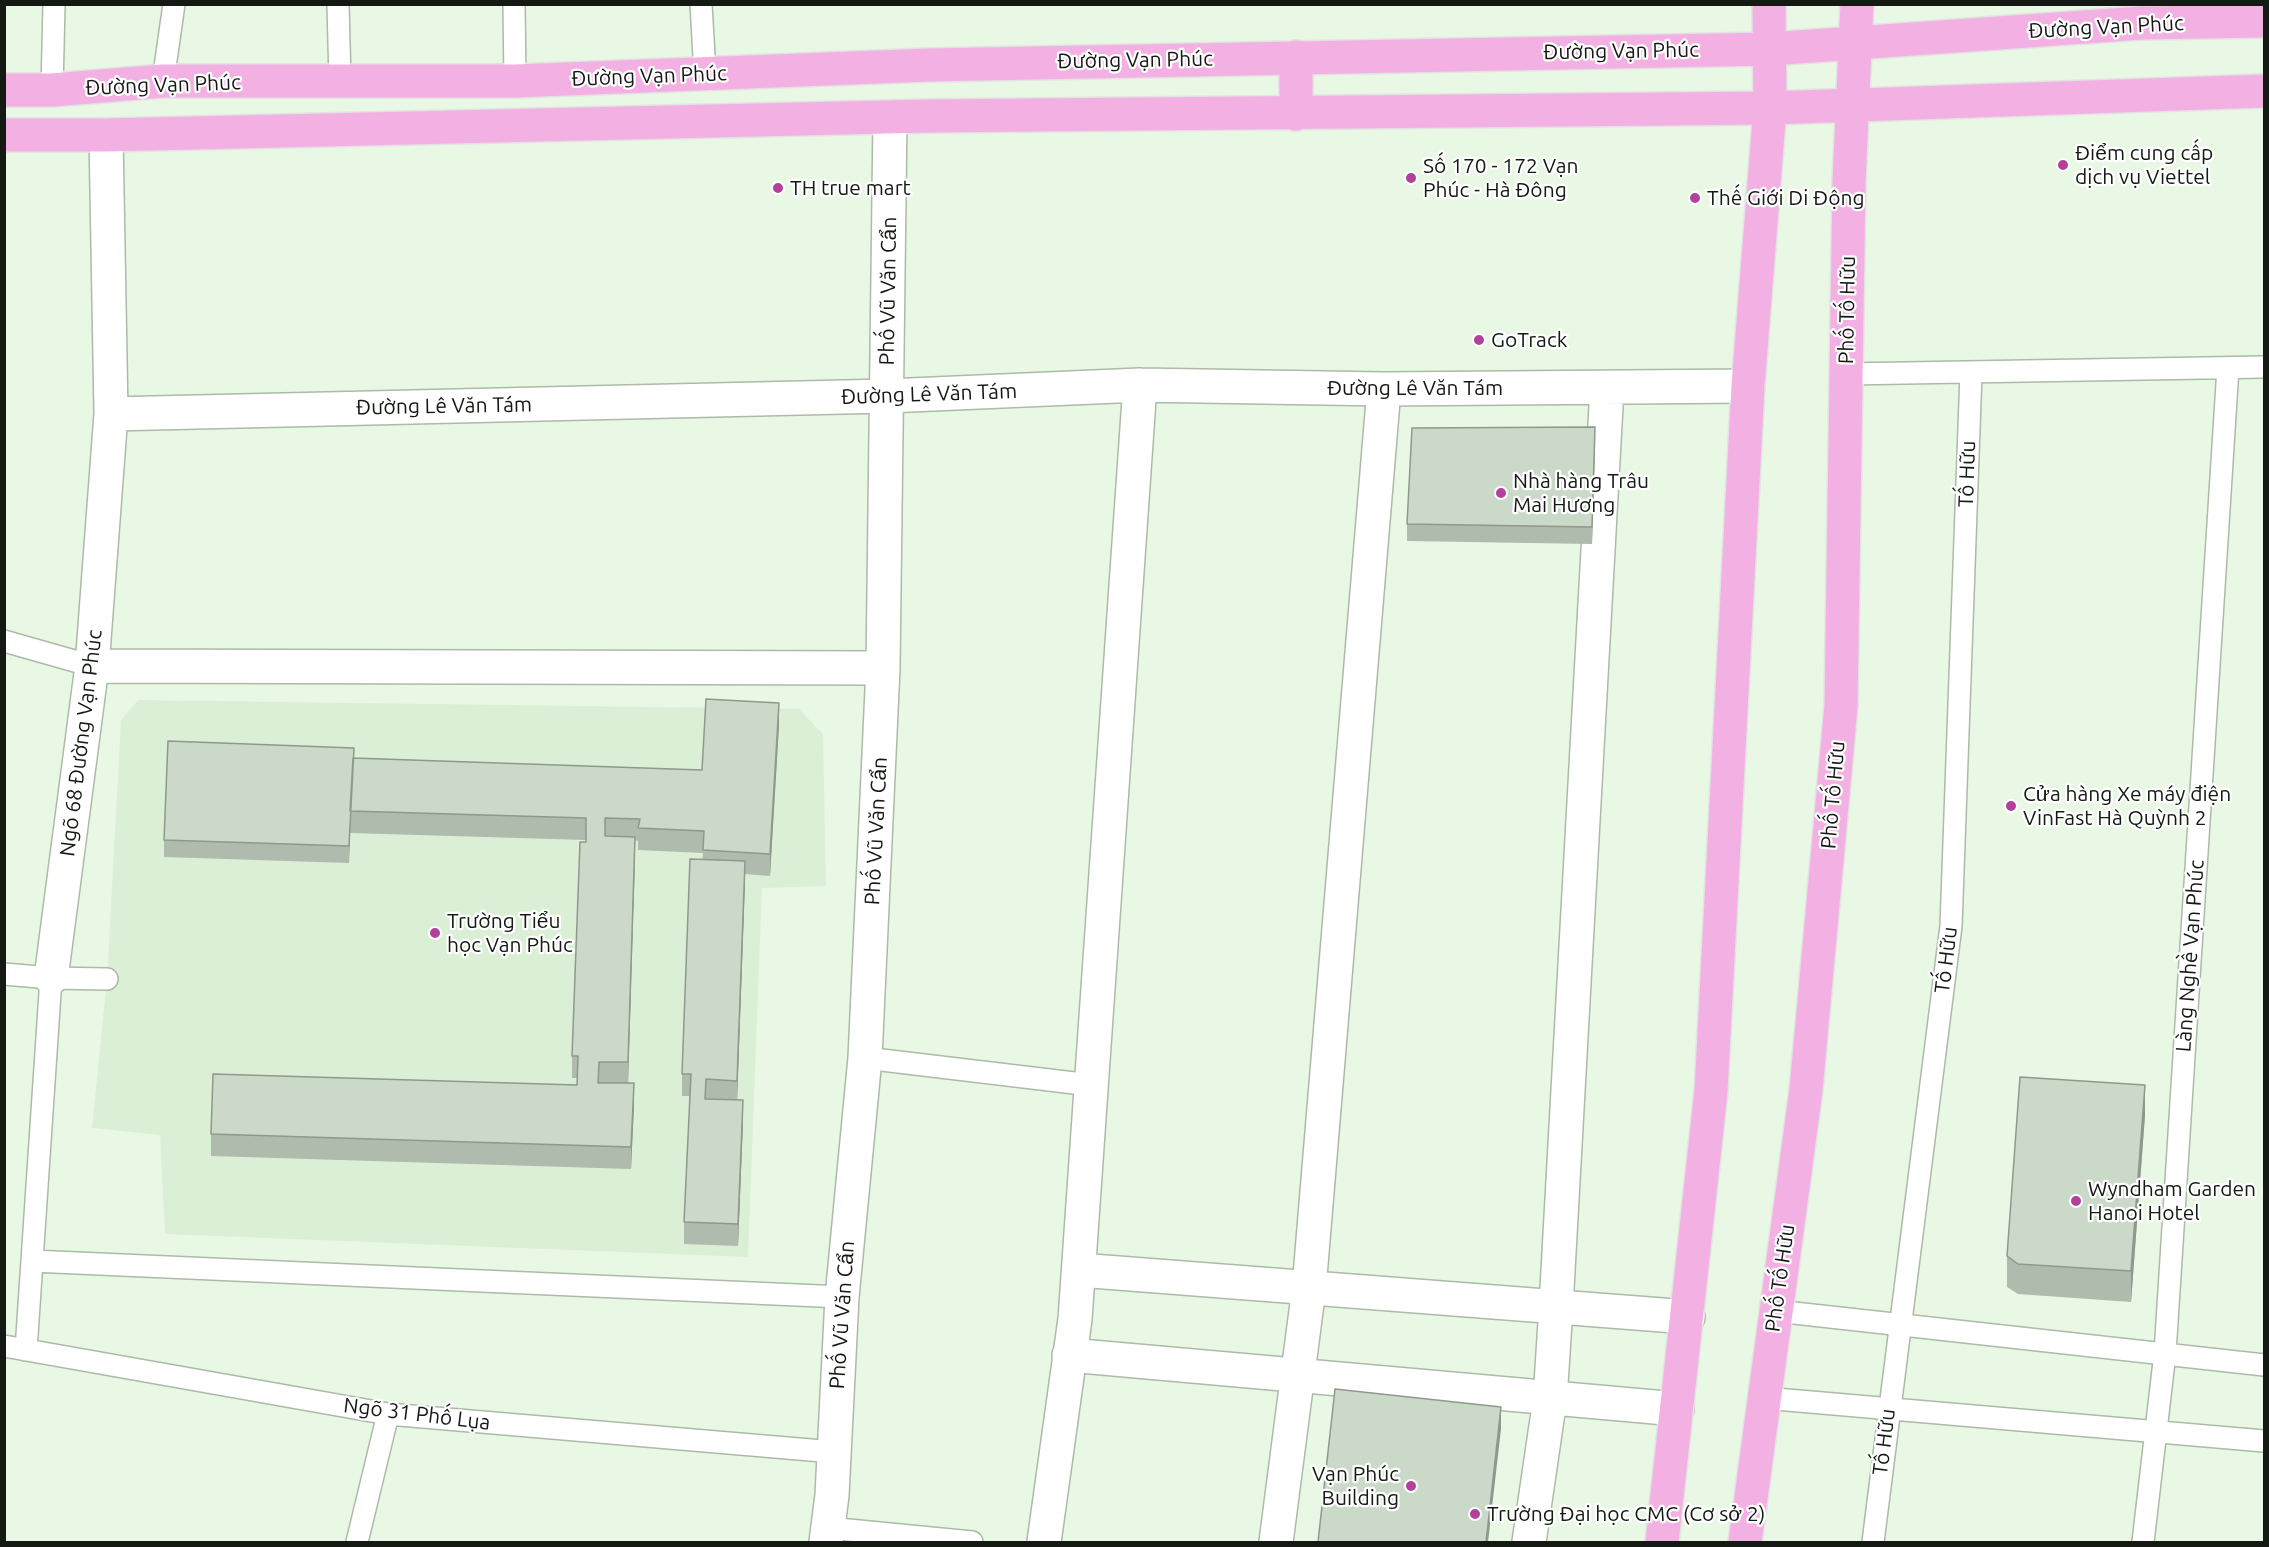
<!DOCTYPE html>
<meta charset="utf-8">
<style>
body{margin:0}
#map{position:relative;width:2269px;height:1547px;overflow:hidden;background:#e9f8e5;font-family:Ubuntu,sans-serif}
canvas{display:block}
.frame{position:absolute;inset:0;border:6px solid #141913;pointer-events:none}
</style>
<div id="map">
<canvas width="2269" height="1547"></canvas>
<div class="frame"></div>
</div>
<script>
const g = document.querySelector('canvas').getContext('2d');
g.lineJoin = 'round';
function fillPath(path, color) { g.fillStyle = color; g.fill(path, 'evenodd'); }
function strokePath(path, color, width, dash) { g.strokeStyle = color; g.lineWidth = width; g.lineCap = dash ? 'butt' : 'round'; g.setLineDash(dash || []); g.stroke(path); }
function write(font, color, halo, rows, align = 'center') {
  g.font = font + ' Ubuntu,sans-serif'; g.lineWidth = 4.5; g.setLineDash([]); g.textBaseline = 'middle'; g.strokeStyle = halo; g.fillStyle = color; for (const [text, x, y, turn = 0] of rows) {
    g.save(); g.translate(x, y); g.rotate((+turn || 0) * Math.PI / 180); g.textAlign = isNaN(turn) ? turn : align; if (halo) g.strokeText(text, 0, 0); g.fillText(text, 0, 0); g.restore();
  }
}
const built = new Path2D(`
 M138 700 799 709 823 734 826 886 762 888 748 1257 165 1234 160 1135 92 1128 107 979 121 720Z`);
const service = new Path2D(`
 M338 4 340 82
 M514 4 515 81
 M701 4 705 74
 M163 81 174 4
 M52 90 54 4
 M1846 374 2264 367
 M4 641 92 666
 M4 974 51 978 107 979
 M865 1058 1091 1085
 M32 1261 842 1297
 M1776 1311 2264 1365
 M4 1346 388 1414 834 1452
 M26 1350 51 978
 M1764 1398 2264 1441
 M828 1528 972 1542
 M357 1542 388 1414
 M1873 1542 1951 926 1971 373
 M2143 1542 2165 1353 2228 368`);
const minor = new Path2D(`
 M111 414 887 396 1140 385 1384 389 1748 386
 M92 666 883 668
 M51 978 92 666 111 414 106 135
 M1079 1270 1688 1317
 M1069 1355 1677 1409
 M826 1542 832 1495 842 1297 865 1058 883 668 890 117
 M1044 1542 1075 1319 1140 385
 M1276 1542 1309 1288 1384 389
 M1529 1542 1550 1399 1556 1307 1607 388`);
const primary = new Path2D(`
 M1296 57V114
 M4 90H52L163 81H515L929 65 1769 49 2142 23 2264 21
 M4 135H106L928 116 1770 108 2264 91
 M1662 1542 1711 1091 1748 386 1770 108 1769 4
 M1745 1542 1806 1090 1841 706 1849 182 1857 4`);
const wall = new Path2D(`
 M1595 444 1592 544 1407 541V524Z
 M779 725 770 876 745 874 737 1100 743 1122 738 1246 684 1244V1222L690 1096H682V1074L703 853 638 850V841L635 840 628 1083 634 1105 631 1169 211 1156V1134L577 1085V1078H572V1056L586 840 350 833V831L349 863 164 857V840L354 758 702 770Z
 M2145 1115 2131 1302 2018 1294 2007 1287V1256Z`);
const shadedWall = new Path2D(`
 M1595 427V444L1592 544V527Z
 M779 703V725L770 876V854Z
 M350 814V831L349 863V846Z
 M635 837V859L628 1084V1062Z
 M745 861V883L737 1103V1081Z
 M634 1083V1105L631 1169V1147Z
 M2145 1085V1115L2131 1302V1271Z
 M743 1100V1122L738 1246V1224Z
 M1501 1407V1429L1488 1542H1486Z`);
const building = new Path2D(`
 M1595 427 1592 527 1407 524 1412 428Z
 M706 699 779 703 770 854 703 850 704 831 638 828 640 819 605 818V836L635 837 628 1062H599L598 1083H634L631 1147 211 1134 213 1074 577 1085 578 1056H572L580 842H586V818L350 811 353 758 702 770Z
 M168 741 354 748 349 846 164 840Z
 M690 859 745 861 737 1081 706 1079 705 1099 743 1100 738 1224 684 1222 691 1074H682Z
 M2020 1077 2145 1085 2131 1271 2018 1264 2007 1256Z
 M1335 1389 1501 1407 1486 1542H1318Z`);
const markers = [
 [2063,165,6,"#b3419c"],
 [1411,178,6,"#b3419c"],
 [778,188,6,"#b3419c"],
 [1695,198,6,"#b3419c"],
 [1479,340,6,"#b3419c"],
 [1501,493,6,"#b3419c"],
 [2011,806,6,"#b3419c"],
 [435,933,6,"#b3419c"],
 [2076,1201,6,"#b3419c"],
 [1411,1486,6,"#b3419c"],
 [1475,1514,6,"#b3419c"]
];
const streetNames = [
 ["Đường Vạn Phúc",2106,27,-3],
 ["Đường Vạn Phúc",1621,51,-1],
 ["Đường Vạn Phúc",1135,60,-1],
 ["Đường Vạn Phúc",649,76,-2],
 ["Đường Vạn Phúc",163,85,-2],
 ["Phố Vũ Văn Cẩn",888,291,-89],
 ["Phố Tố Hữu",1847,310,-89],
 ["Đường Lê Văn Tám",1415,388],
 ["Đường Lê Văn Tám",929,394,-2],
 ["Đường Lê Văn Tám",444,406,-1],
 ["Tố Hữu",1967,474,-88],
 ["Ngõ 68 Đường Vạn Phúc",81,743,-83],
 ["Phố Tố Hữu",1833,795,-85],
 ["Phố Vũ Văn Cẩn",876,831,-87],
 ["Làng Nghề Vạn Phúc",2190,956,-86],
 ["Tố Hữu",1946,960,-83],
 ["Phố Tố Hữu",1780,1278,-82],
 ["Phố Vũ Văn Cẩn",842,1315,-86],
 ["Ngõ 31 Phố Lụa",417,1414,7],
 ["Tố Hữu",1884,1442,-83]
];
const poiNames = [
 ["Điểm cung cấp",2075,153],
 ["dịch vụ Viettel",2075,177],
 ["Số 170 - 172 Vạn",1423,166],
 ["Phúc - Hà Đông",1423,190],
 ["TH true mart",790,188],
 ["Thế Giới Di Động",1707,198],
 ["GoTrack",1491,340],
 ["Nhà hàng Trâu",1513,481],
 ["Mai Hương",1513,505],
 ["Cửa hàng Xe máy điện",2023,794],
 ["VinFast Hà Quỳnh 2",2023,818],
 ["Trường Tiểu",447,921],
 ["học Vạn Phúc",447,945],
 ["Wyndham Garden",2088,1189],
 ["Hanoi Hotel",2088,1213],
 ["Vạn Phúc",1399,1474,"right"],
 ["Building",1399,1498,"right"],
 ["Trường Đại học CMC (Cơ sở 2)",1487,1514]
];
fillPath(built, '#dbefd6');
strokePath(service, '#acbaa8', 24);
strokePath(minor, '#acbaa8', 36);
strokePath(primary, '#e3e3e3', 36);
strokePath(service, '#fff', 21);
strokePath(minor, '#fff', 33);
strokePath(primary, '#f3b1e3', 33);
fillPath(wall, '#afbbac');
fillPath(shadedWall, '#8e998c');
fillPath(building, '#cbdac8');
strokePath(building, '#8e998c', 1.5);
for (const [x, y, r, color] of markers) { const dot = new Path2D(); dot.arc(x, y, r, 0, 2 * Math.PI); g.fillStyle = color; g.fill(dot); strokePath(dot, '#fff', 2); }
write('21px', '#141913', '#fff', streetNames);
write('21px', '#141913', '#fff', poiNames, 'left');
</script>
